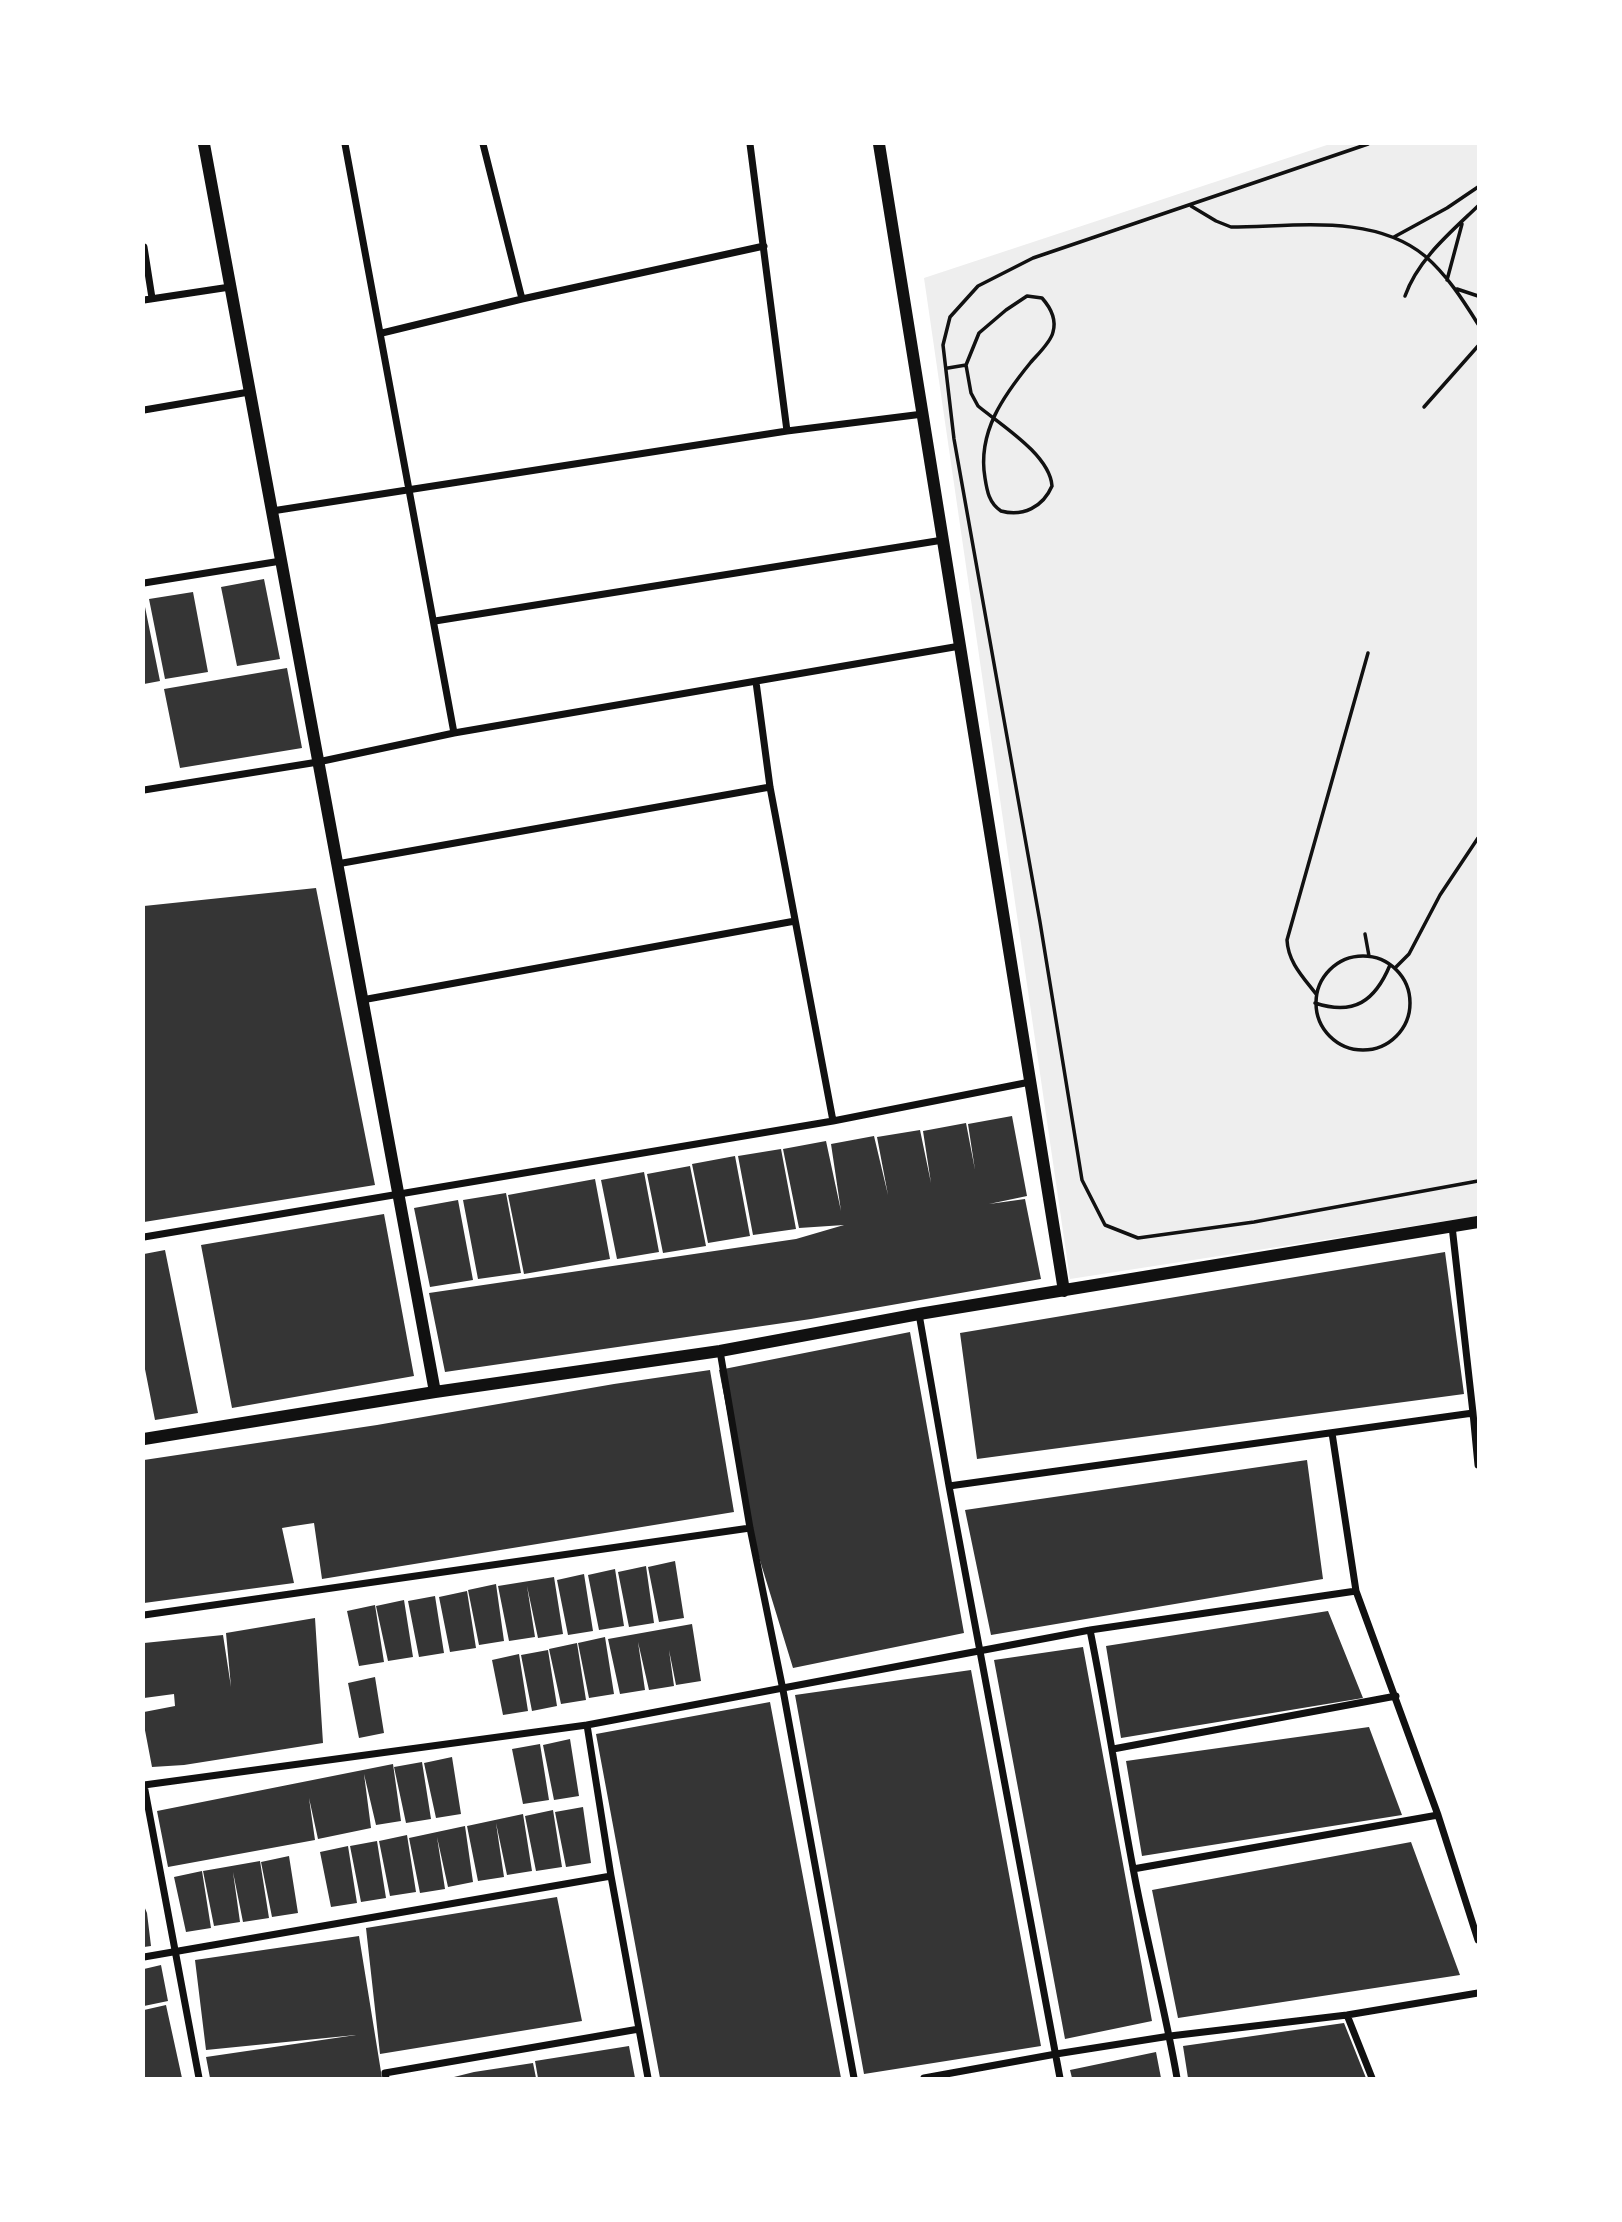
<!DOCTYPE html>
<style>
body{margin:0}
#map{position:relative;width:1622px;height:2222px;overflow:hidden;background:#fff;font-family:"DM Sans",sans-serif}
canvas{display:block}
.frame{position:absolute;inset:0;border:145px solid #fff;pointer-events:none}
</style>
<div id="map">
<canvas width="1622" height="2222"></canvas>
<div class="frame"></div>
</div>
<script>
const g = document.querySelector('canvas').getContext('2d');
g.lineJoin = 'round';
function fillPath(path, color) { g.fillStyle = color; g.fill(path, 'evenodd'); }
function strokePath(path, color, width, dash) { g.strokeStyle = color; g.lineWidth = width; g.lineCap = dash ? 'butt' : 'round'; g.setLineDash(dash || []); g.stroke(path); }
const green = new Path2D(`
 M1330 144H1478V1216L1070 1279 924 278Z`);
const building = new Path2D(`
 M264 579 280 659 237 666 221 587Z
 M193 592 208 672 165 679 149 599Z
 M144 602 160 681 144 684Z
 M287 668 302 748 180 768 164 689Z
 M316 888 375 1185 144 1222V906Z
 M1012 1116 1027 1196 989 1204 1025 1199 1041 1279 811 1319 445 1372 429 1293 796 1239 844 1225 799 1228 783 1149 826 1141 841 1211 831 1144 874 1136 888 1195 877 1137 920 1130 931 1183 923 1131 966 1123 975 1170 968 1124Z
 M781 1149 796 1229 753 1235 738 1156Z
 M735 1156 750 1236 708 1243 692 1164Z
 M690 1166 706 1246 663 1253 647 1174Z
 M644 1172 659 1252 617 1259 601 1180Z
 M595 1179 610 1259 524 1274 508 1195Z
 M506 1193 521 1273 478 1279 463 1200Z
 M458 1200 473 1280 430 1287 414 1208Z
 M384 1214 414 1376 232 1408 201 1245Z
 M165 1250 198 1413 155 1420 144 1364V1254Z
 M1445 1252 1464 1394 977 1459 960 1333Z
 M910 1332 964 1633 793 1668 750 1528 719 1370Z
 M710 1370 734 1512 322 1579 314 1523 294 1526 282 1528 294 1583 144 1603V1460L377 1425 614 1384Z
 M1307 1460 1323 1579 991 1635 965 1510Z
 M675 1561 684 1618 659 1622 648 1567Z
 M646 1566 654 1623 629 1627 618 1572Z
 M615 1569 624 1626 599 1630 588 1575Z
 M584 1574 593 1631 568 1635 557 1580Z
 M554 1577 563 1634 538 1638 527 1586 535 1637 509 1641 498 1586Z
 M496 1584 504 1641 479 1645 468 1590Z
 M467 1591 476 1648 450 1652 439 1597Z
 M435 1596 444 1653 419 1657 408 1601Z
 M404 1600 413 1657 388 1661 376 1606Z
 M375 1605 384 1662 359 1666 347 1611Z
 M1328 1611 1363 1698 1121 1738 1106 1646Z
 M315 1618 323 1743 184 1765 152 1767 144 1725V1712L175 1706 174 1694 144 1698V1643L223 1635 231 1687 226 1633Z
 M692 1624 701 1681 676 1685 669 1650 674 1686 649 1690 638 1642 645 1690 620 1694 608 1639Z
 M605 1637 614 1694 589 1698 578 1643Z
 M577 1643 586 1700 561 1704 549 1649Z
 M1083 1647 1152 2021 1065 2039 994 1660Z
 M548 1650 557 1706 532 1711 521 1655Z
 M519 1654 528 1711 503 1715 492 1660Z
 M971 1670 1041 2046 864 2074 795 1695Z
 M375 1677 384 1733 359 1738 348 1683Z
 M770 1702 841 2078H660L596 1734Z
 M1369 1727 1402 1815 1142 1856 1126 1761Z
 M570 1739 579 1796 554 1800 543 1745Z
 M540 1744 549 1800 523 1804 512 1749Z
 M452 1757 461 1814 436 1818 424 1763Z
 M422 1762 431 1819 406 1823 394 1767Z
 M393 1764 401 1821 376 1825 364 1774 371 1828 318 1839 309 1798 315 1840 168 1867 157 1811Z
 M583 1807 591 1863 566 1867 555 1812Z
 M553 1810 562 1867 536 1871 525 1816Z
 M523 1814 532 1871 507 1875 496 1823 504 1877 478 1881 467 1826Z
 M465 1826 473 1882 448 1887 437 1837 445 1889 420 1893 409 1838Z
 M407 1835 416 1892 390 1896 379 1841Z
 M377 1841 386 1898 361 1902 350 1846Z
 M1411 1842 1460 1975 1178 2018 1152 1890Z
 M348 1846 357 1903 331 1907 320 1852Z
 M289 1856 298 1913 272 1917 261 1862Z
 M260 1861 269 1918 243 1922 233 1872 240 1922 214 1926 203 1871Z
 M202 1871 211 1928 186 1932 174 1877Z
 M557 1897 582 2021 380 2054 366 1928Z
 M144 1906 147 1913 151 1946 144 1947Z
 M359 1936 382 2078H210L206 2057 356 2035 206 2050 195 1960Z
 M161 1965 168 2001 144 2006V1969Z
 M166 2005 182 2078H144V2010Z
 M1344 2023 1366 2078H1188L1183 2046Z
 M629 2046 635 2078H538L535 2061Z
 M1156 2052 1161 2078H1072L1070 2070Z
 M533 2063 536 2078H450L474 2072Z`);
const path = new Path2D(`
 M1368 144 1033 258 978 286 950 317 943 345 954 439 1040 922 1077 1149 1082 1180 1105 1225 1138 1238 1254 1222 1478 1181
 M1191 206 1216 221 1231 227C1294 227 1373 213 1425 256 1447 275 1463 300 1478 324
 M1394 237 1447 208 1478 187
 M1447 280 1462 224
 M1457 289 1478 296
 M1405 296C1418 259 1451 232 1478 206
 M948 368 966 365
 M978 406 971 393 966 365 979 333 1006 310 1027 296 1042 298C1050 307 1057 318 1053 332 1051 342 1038 354 1031 362 1004 395 977 432 985 478 987 491 989 503 1001 511 1023 517 1043 507 1052 486 1050 455 1001 425 978 406
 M1424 407 1478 346
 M1365 934 1369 956
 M1316 1003a47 47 0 1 1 94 0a47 47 0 1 1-94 0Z
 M1395 968 1409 954 1440 895 1478 838
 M1316 994C1303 977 1288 962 1287 940L1368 653
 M1315 1003C1354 1016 1375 1001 1390 965`);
const minor = new Path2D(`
 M345 144 454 733
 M483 144 522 299
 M750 144 787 431
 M144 247 152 298
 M144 300 230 287
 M382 333 522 299 764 246
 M144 410 249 392
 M272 511 787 431 923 414
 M144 583 281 561
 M435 621 943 540
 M756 682 770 787 833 1121
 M144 790 318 762 454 733 960 646
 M337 864 770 787
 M362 1000 795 921
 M1452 1226 1473 1413
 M144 1237 833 1121 1030 1082
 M919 1314 949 1486 1060 2078
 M720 1351 750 1528 783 1690 854 2078
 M1332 1433 1356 1591
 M949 1486 1473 1413 1478 1465
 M144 1615 750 1528
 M1090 1630C1106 1709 1118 1789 1133 1868 1146 1939 1165 2008 1177 2078
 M1113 1749 1396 1696
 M144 1785 587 1725
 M144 1785 199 2078
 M1133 1869 1438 1815
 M611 1876 648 2078
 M144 1957 611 1876 587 1725 1090 1630 1356 1591 1438 1815 1478 1940
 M1347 2015 1372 2078
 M386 2078 385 2073 639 2029
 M924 2078 1056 2054 1170 2036 1347 2015 1478 1993`);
const tertiary = new Path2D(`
 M204 144 435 1392
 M879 144 1064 1291
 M144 1439 435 1392 720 1351 919 1314 1478 1222`);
fillPath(green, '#eee');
fillPath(building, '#353535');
strokePath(path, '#111', 3.5);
strokePath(minor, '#111', 7);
strokePath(tertiary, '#111', 12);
</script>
